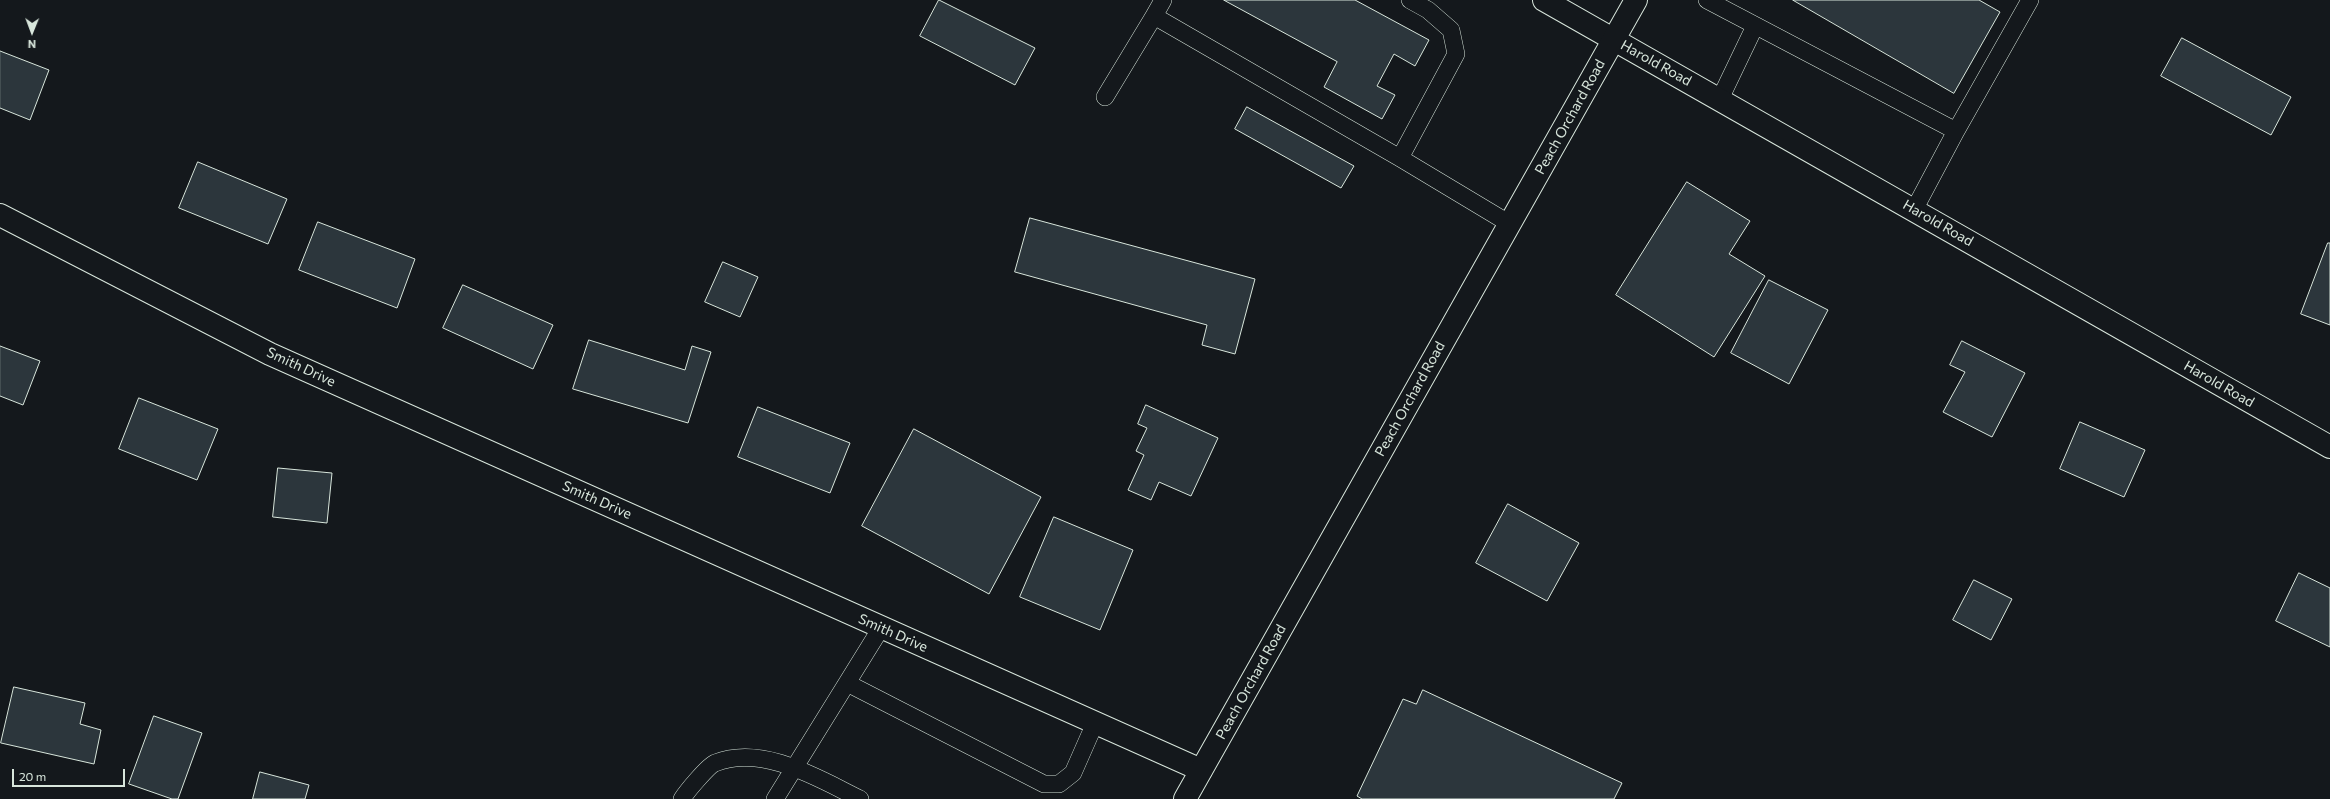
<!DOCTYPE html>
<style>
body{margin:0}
#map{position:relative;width:2330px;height:799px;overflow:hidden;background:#14181c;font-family:Commissioner,sans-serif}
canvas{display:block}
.north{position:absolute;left:12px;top:12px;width:40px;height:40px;-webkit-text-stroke:3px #14181c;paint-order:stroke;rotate:181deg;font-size:11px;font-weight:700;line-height:16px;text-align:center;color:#d8e6dc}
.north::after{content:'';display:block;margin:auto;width:14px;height:18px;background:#d8e6dc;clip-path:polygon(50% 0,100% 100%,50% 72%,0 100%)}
.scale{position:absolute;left:12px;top:769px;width:113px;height:18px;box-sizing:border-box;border:2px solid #d8e6dc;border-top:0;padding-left:5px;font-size:12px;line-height:14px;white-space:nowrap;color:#d8e6dc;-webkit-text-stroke:3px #14181c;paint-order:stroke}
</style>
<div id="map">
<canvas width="2330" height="799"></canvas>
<div class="north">N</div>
<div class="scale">20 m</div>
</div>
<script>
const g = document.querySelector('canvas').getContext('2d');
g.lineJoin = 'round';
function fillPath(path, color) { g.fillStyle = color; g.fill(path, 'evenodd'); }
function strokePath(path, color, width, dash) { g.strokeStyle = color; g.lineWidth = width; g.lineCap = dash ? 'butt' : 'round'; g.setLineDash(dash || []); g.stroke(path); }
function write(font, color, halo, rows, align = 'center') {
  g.font = font + ' Commissioner,sans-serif'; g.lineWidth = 3; g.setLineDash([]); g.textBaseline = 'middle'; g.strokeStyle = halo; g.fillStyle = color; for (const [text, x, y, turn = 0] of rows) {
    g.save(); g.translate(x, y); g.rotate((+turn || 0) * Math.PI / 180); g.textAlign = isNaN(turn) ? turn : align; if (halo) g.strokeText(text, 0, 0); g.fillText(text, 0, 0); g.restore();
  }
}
const building = new Path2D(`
 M939 0 1035 48 1015 85 920 36Z
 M1224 0H1355L1429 40 1415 66 1394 54 1377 86 1395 95 1382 119 1324 87 1337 62Z
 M1793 0H1979L2000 12 1954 93Z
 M2182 38 2291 97 2271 135 2161 76Z
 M0 51 49 70 30 120 0 108Z
 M1247 107 1354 166 1341 188 1235 129Z
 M198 162 287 199 268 244 179 208Z
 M1687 182 1750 221 1729 254 1765 276 1714 357 1616 295Z
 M1030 218 1255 279 1235 354 1202 345 1207 325 1015 272Z
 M318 222 415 259 397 308 299 270Z
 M2328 243H2330V325L2301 314Z
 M723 262 758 277 740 317 705 302Z
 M1769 280 1828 310 1789 384 1731 353Z
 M463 285 553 325 533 369 443 328Z
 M589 340 685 370 692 346 711 352 688 423 573 389Z
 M1962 341 2025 373 1992 437 1943 412 1965 372 1950 365Z
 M0 346 40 361 23 405 0 396Z
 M139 398 218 429 197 480 119 449Z
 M1146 405 1218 438 1191 496 1159 482 1151 500 1128 490 1144 455 1136 451 1147 428 1138 424Z
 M758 407 850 443 830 493 738 457Z
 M2080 422 2145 450 2124 497 2060 469Z
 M914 429 1041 497 989 594 862 526Z
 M278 468 332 473 327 523 273 517Z
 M1508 504 1579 543 1547 601 1476 563Z
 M1054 517 1133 550 1100 630 1020 597Z
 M2299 573 2330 588V647L2276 621Z
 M1974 580 2012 599 1991 640 1953 620Z
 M14 687 85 703 80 724 101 730 94 764 1 743Z
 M1423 690 1622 783 1614 799H1362L1357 796 1403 699 1416 704Z
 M154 716 202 733 178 799H172L129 784Z
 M260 772 309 785 305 799H253Z`);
const service = new Path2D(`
 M1163 0 1154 16 1400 158 1510 224
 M1707 0 1956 131
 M1105 97 1154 16
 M1720 99 1755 26
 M1400 158 1456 54 1451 30 1428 10 1410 0
 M1914 210 1956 131 2030 0
 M847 683 1044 784H1059L1073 773 1095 723
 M682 799C687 791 708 766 715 763 763 744 819 779 860 799
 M775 799 881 628`);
const minor = new Path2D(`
 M1544 0 2330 447
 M0 215 270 354 1201 770`);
const primary = new Path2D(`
 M1185 799 1636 0`);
const streetNames = [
 ["Harold Road",1656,63,29],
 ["Peach Orchard Road",1570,117,-61],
 ["Harold Road",1938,223,30],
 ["Smith Drive",301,367,25],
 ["Harold Road",2219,384,30],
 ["Peach Orchard Road",1410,399,-61],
 ["Smith Drive",597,500,24],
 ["Smith Drive",893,633,24],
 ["Peach Orchard Road",1251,682,-61]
];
fillPath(building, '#2c363c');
strokePath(building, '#d8e6dc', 1);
strokePath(service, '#d8e6dc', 18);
strokePath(minor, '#d8e6dc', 24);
strokePath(primary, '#d8e6dc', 24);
strokePath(service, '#14181c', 17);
strokePath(minor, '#14181c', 22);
strokePath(primary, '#14181c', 22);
write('14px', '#d8e6dc', '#14181c', streetNames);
</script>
